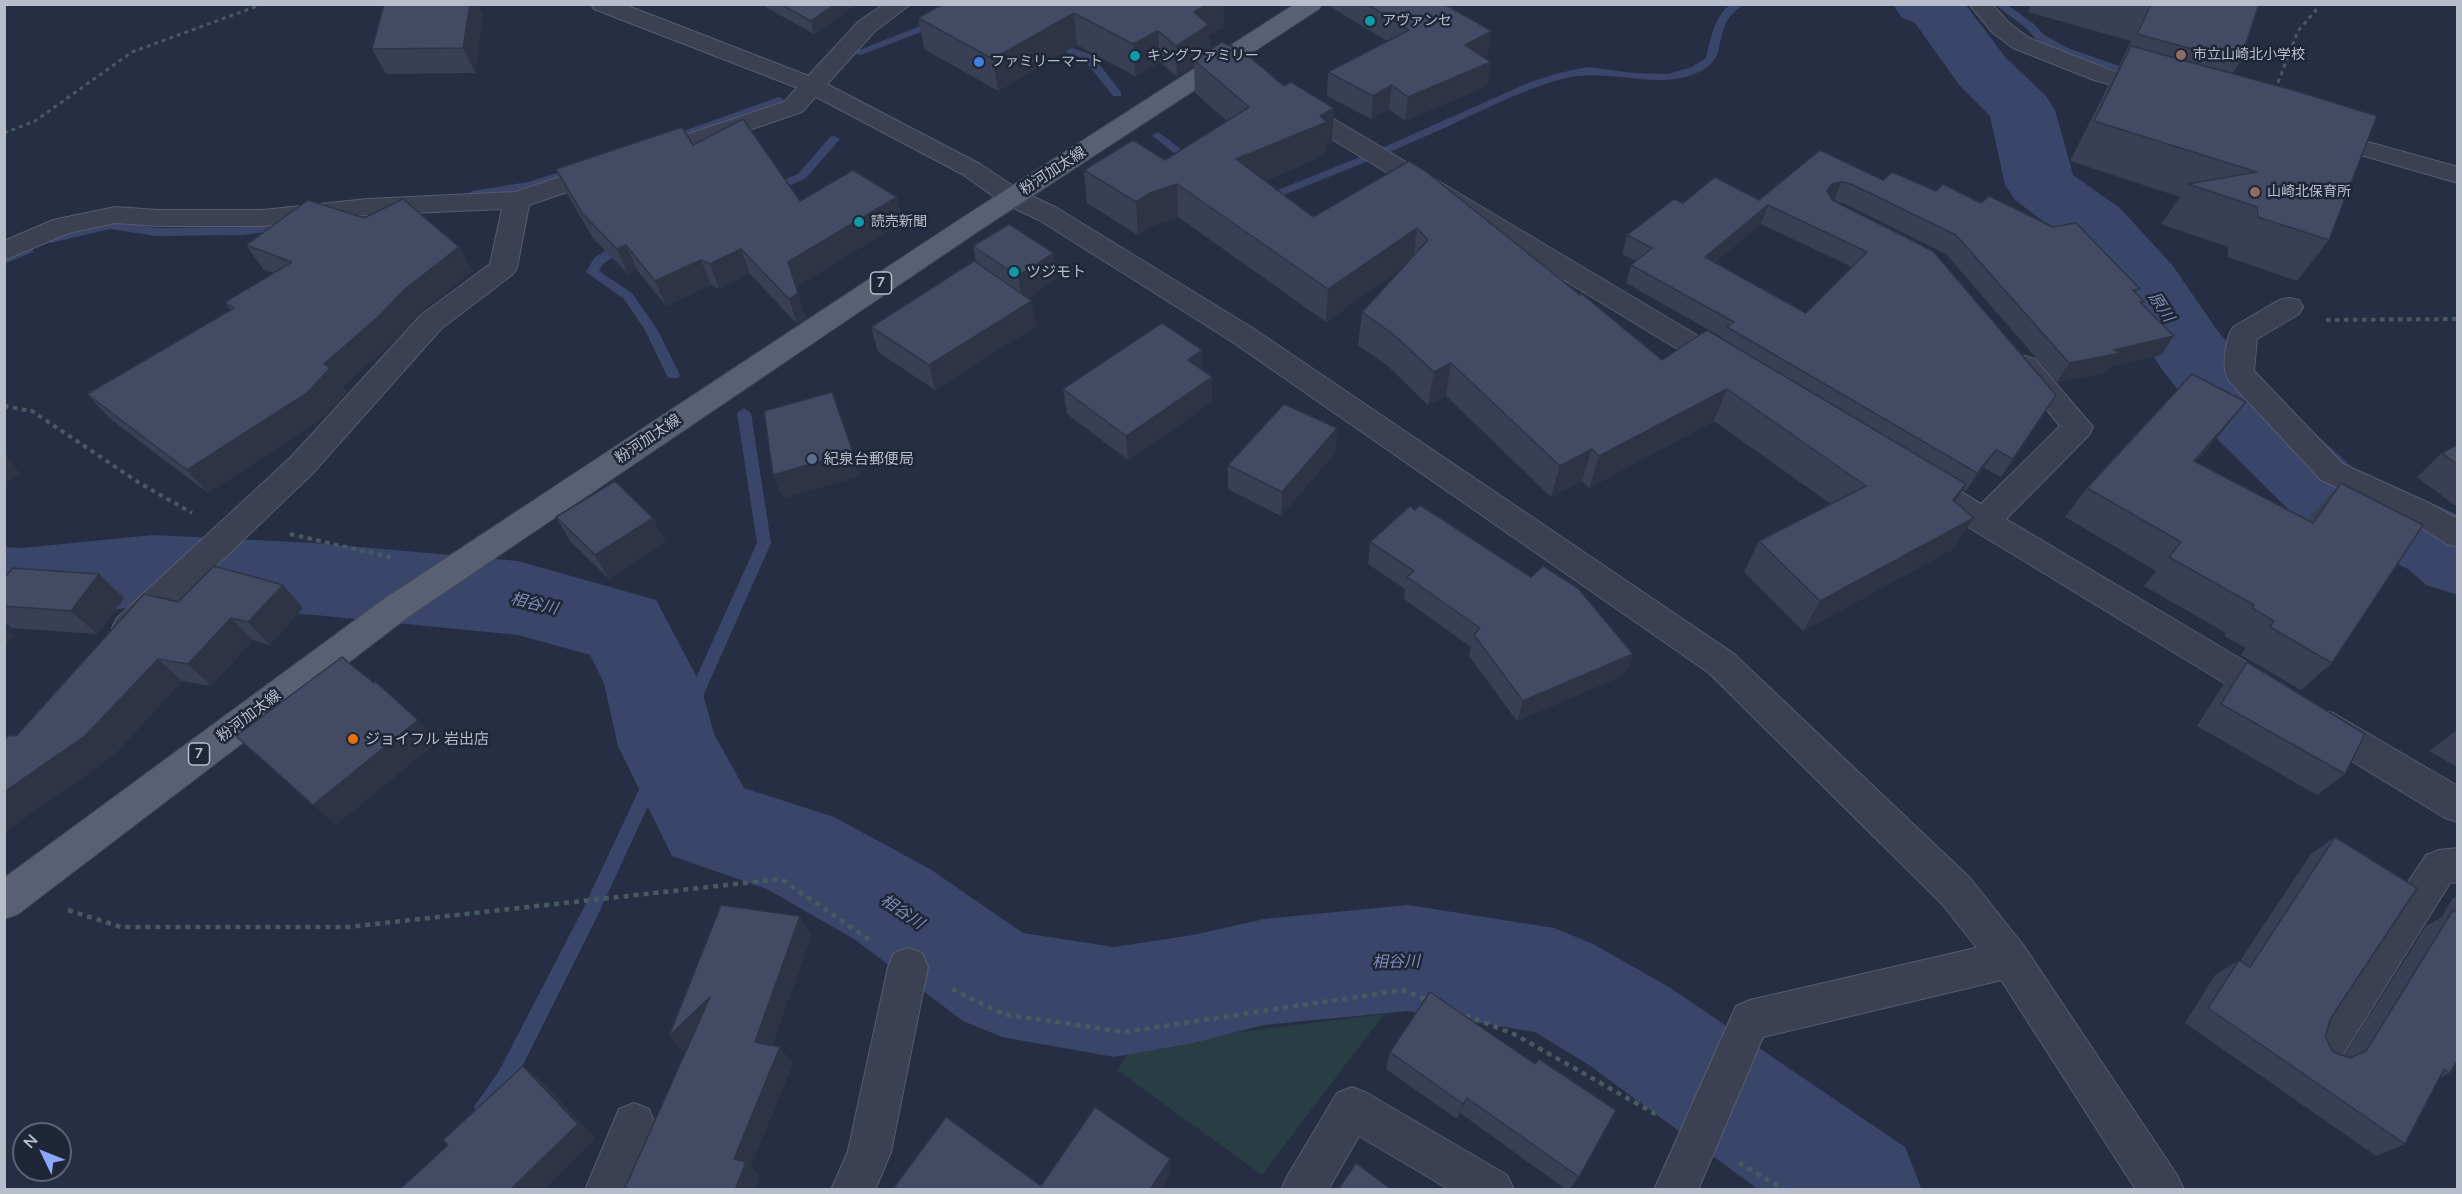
<!DOCTYPE html>
<meta charset="utf-8">
<style>
body{margin:0}
#map{position:relative;width:2462px;height:1194px;overflow:hidden;background:#262e43;font-family:Mulish,sans-serif}
canvas{display:block}
.frame{position:absolute;inset:0;border:6px solid #b8bdcc;pointer-events:none}
.north{position:absolute;left:12px;top:1122px;width:60px;height:60px;box-sizing:border-box;background:#1f2638;border:2px solid #5c6273;border-radius:50%;rotate:313deg;font-size:16px;font-weight:700;line-height:24px;text-align:center;color:#b8bdcc}
.north::after{content:'';display:block;margin:auto;width:21px;height:27px;background:#8ea7fb;clip-path:polygon(50% 0,100% 100%,50% 72%,0 100%)}
</style>
<div id="map">
<canvas width="2462" height="1194"></canvas>
<div class="frame"></div>
<div class="north">N</div>
</div>
<script>
const g = document.querySelector('canvas').getContext('2d');
g.lineJoin = 'round';
function fillPath(path, color) { g.fillStyle = color; g.fill(path, 'evenodd'); }
function strokePath(path, color, width, dash) { g.strokeStyle = color; g.lineWidth = width; g.lineCap = dash ? 'butt' : 'round'; g.setLineDash(dash || []); g.stroke(path); }
function write(font, color, halo, rows, align = 'center') {
  g.font = font + ' Mulish,"Noto Sans JP",sans-serif'; g.lineWidth = 5; g.setLineDash([]); g.textBaseline = 'middle'; g.strokeStyle = halo; g.fillStyle = color; for (const [text, x, y, turn = 0] of rows) {
    g.save(); g.translate(x, y); g.rotate((+turn || 0) * Math.PI / 180); g.textAlign = isNaN(turn) ? turn : align; if (halo) g.strokeText(text, 0, 0); g.fillText(text, 0, 0); g.restore();
  }
}
const green = new Path2D(`
 M1384 1014 1262 1175 1117 1070 1134 1045Z`);
const stream = new Path2D(`
 M1731 4H1743C1736 11 1729 15 1725 25 1717 45 1723 59 1701 71 1657 93 1609 66 1562 79 1517 91 1474 115 1431 134 1377 158 1321 180 1266 202H1258L1256 199 1382 148 1528 83 1555 74 1587 67 1634 73 1668 74 1692 67 1706 58C1711 38 1714 17 1731 4Z
 M1994 4H2006L2034 24 2044 35 2068 48 2142 74 2141 76H2133L2060 52 2036 39 2026 28Z
 M938 19 943 22 942 24 861 55 852 53Z
 M1051 40 1092 55 1121 92V96H1113L1084 59 1047 45V41Z
 M779 97 784 100 783 102 671 141H663L661 139Z
 M1158 132 1197 161V165H1189L1154 137 1152 135Z
 M834 136 840 139 806 178 774 193H766V187L798 174 830 137Z
 M577 167 583 171 581 173 529 189 472 199 466 195 472 191 528 182Z
 M110 221 156 228 243 227 291 221 297 225 291 229 243 235 156 236 110 229 51 243 45 239 56 232Z
 M626 238 630 239V245L603 264 599 271 632 293 657 329 680 375 678 378H668L645 330 624 299 586 272 594 258Z
 M29 245 33 246V252L4 264V255Z
 M744 408 751 413 771 543 700 703 674 750 595 921 513 1085 491 1114 484 1117 477 1114 474 1107 499 1071 583 909 662 741 686 700 757 543 737 413Z`);
const river = new Path2D(`
 M1893 4H1965L2006 58 2046 96 2055 110 2073 175 2120 208 2173 266 2217 330 2273 395 2353 468 2458 515V595L2426 585 2408 569 2293 514 2215 437 2161 368 2119 302 2068 240 2015 200 2005 185 1990 116 1960 86 1915 23 1901 17Z
 M153 535 315 543 518 561 656 600 700 683 714 734 744 788 834 817 930 869 1023 933 1114 947 1193 935 1264 919 1408 905 1554 928 1593 944 1669 987 1905 1147 1922 1190H1759L1589 1065 1535 1032 1408 1011 1264 1025 1193 1043 1114 1057 1002 1037 963 1021 854 939 767 889 672 856 618 746 604 683 590 655 518 635 315 615 153 605 22 620 4 619V547L22 548Z`);
const pathFar2 = new Path2D(`
 M2275 90 2298 31 2317 9 2316 4
 M4 133 35 121 132 52 263 4`);
const pathFar1 = new Path2D(`
 M2326 320 2458 319
 M4 406 32 411 138 482 192 513
 M290 534 394 558`);
const path = new Path2D(`
 M68 910 121 927H348L781 879 871 941
 M952 989 1003 1014 1124 1032 1403 990 1430 1001
 M1456 1012 1514 1034 1657 1115
 M1739 1163 1785 1190`);
const minor = new Path2D(`
 M884 4H911L875 31 802 112 529 205 517 268 513 274 441 329 313 473 141 638 129 642 117 638 112 628 117 618 291 457 421 315 490 264 502 209 367 215 263 226H158L115 223 69 233 4 260V241L53 220 115 207 158 210H263L367 199 515 192 784 102 859 21Z
 M1969 4H1992L2008 22 2029 38 2110 70 2164 85 2168 90 2164 95 2156 97 2148 95 2094 80 2013 48 1992 32Z
 M1293 98 1302 100 1737 359 1741 366 1737 373 1727 376 1717 373 1284 110 1281 105 1284 100Z
 M2321 129 2458 167V183L2312 141 2309 136 2312 131Z
 M2289 298 2299 300 2303 307 2299 314 2257 339 2254 371 2343 464 2429 503 2458 519V547L2447 544 2407 519 2321 480 2229 381C2221 369 2225 340 2233 327L2279 300Z
 M2025 356 2035 359 2093 427 2089 435 2006 519 2286 686 2291 696 2286 706 2274 711 2262 706 1914 494 1910 486 1914 478C1937 471 1961 493 1981 504L2060 426 2011 366 2015 359Z
 M2321 709 2333 713 2458 786V822L2445 818 2309 735 2303 724 2309 713Z
 M2458 848V882L2450 883 2337 1064 2322 1070 2307 1064 2301 1049 2307 1034 2426 855 2439 850Z
 M2010 940 2024 946 2030 959 2024 972 2010 978 1763 1037 1698 1190H1654L1736 1006 1750 1000Z
 M908 948 922 953 928 967 891 1152 875 1190H831L848 1151 888 967 894 953Z
 M1352 1087 1367 1093 1507 1175 1514 1190H1450L1359 1136 1328 1190H1281L1288 1175 1337 1093Z
 M634 1103 649 1109 655 1124 629 1190H585L619 1109Z`);
const tertiary = new Path2D(`
 M591 4H623L819 80 980 164 1021 191 1057 208 1251 327 1733 653 1970 878 2024 946 2177 1175 2184 1190H2136L1996 972 1942 904 1709 673 1231 341 1039 220 1003 203 962 174 803 90 594 9Z`);
const primary = new Path2D(`
 M1295 4H1322L1319 9 980 230 408 617 18 914 4 919V878L384 599 962 218Z`);
const wall = new Path2D(`
 M384 4H478L483 16 475 73 386 74 372 49Z
 M760 4H857L814 34Z
 M943 4H1223L1224 27 1209 35 1210 50 1284 86 1334 108 1332 141 1326 144 1325 155 1264 181 1313 217 1409 161 1662 360 1723 338 1626 283 1631 265 1636 261 1622 254 1627 235 1683 203 1759 200 1820 150 1883 180 2136 294 2142 304 2161 355 2112 366 2108 372 2057 382 1946 254 1843 203 1833 201 2056 395 2001 477 1984 468 1966 491 1963 489 1955 501 1974 518 1953 549 1803 631 1744 572 1759 541 1831 504 1714 421 1589 488 1582 481 1551 497 1446 396 1428 405 1389 367 1358 345 1362 312 1401 269 1326 322 1178 217 1152 226 1138 235 1087 203 1084 170 1165 160 1227 121 1195 93 1194 66 1177 77 1160 62 1135 76 1077 45 998 91 924 49 918 18ZM1761 224 1852 267 1806 313 1715 262Z
 M1326 4H1444L1488 55 1483 57 1491 62 1487 86 1405 121 1389 109 1371 119 1327 96 1328 72 1387 41Z
 M2031 4H2259L2240 62 2232 74 2329 240 2297 281 2228 257V247L2161 224 2180 197 2070 161 2108 86 2118 70H2117L2131 41 2028 12Z
 M693 145 800 201 897 197 902 222 796 287 806 318 797 324 750 274 719 289 711 285 666 306 637 270 628 274 593 238 567 194 556 169Z
 M364 218 459 247 473 271 420 313 394 341 343 386 347 392 324 417 208 493 109 418 87 394 231 310 225 302 274 273 264 270 246 245Z
 M973 246 1057 278 1028 298 1036 326 935 390 878 352 871 327 976 262Z
 M1202 350V370L1212 402 1128 460 1067 414 1063 389Z
 M1337 428 1335 453 1281 516 1228 489V465Z
 M2222 432 2196 462 2307 521 2313 513 2341 483 2332 663 2301 690 2241 655 2246 648 2224 636 2226 633 2144 586 2156 571 2065 517 2087 488Z
 M2457 445V507L2417 477 2442 453Z
 M556 517 666 542 609 579 570 541Z
 M1370 542 1633 654 1624 675 1517 721 1469 656 1471 647 1404 599 1405 589 1368 564Z
 M99 574 124 598 97 634 11 628 4 622V578Z
 M178 602 303 608 270 645 253 640 211 686 182 681 112 757 16 736Z
 M2247 662 2345 774 2317 795 2197 726 2223 685Z
 M2457 730V767L2429 751Z
 M2335 837 2331 1018 2325 1036 2333 1052 2344 1056 2426 926 2442 917 2452 899 2457 896V1061L2450 1073 2439 1078 2405 1144 2376 1156 2185 1023 2215 975 2239 960 2240 961 2311 854Z
 M1430 992 1579 1177 1569 1190H1567L1460 1113 1457 1119 1386 1069 1390 1052Z`);
const shadedWall = new Path2D(`
 M470 4H478L483 16 475 73 463 48Z
 M835 4H857L814 34 811 21Z
 M1208 4H1223L1224 27 1209 35 1210 56 1194 60V66L1177 77 1176 46 1194 12Z
 M1074 13 1077 45 998 91 993 59Z
 M1158 31 1160 62 1135 76 1133 44Z
 M1492 31 1488 55 1462 69 1465 45Z
 M1491 62 1487 86 1405 121 1408 97Z
 M1392 85 1389 109 1371 119 1373 96Z
 M1334 108 1332 141 1326 144 1325 155 1236 192V159Z
 M1841 182 1834 201 1825 203 1827 191 1832 184Z
 M1177 184 1178 217 1152 226 1138 235 1136 202 1150 193Z
 M897 197 902 222 796 287 788 262Z
 M1768 205 1761 224 1699 276 1705 257Z
 M1417 228 1413 261 1326 322 1328 289Z
 M626 245 637 270 628 274 617 249Z
 M459 247 473 271 420 313 394 341 343 386 347 392 324 417 208 493 187 470 324 364 405 289Z
 M741 249 750 274 719 289 710 264Z
 M1054 253 1057 278 1022 301 1018 276Z
 M701 260 711 285 666 306 655 281Z
 M798 293 806 318 797 324 789 299Z
 M1032 301 1036 326 935 390 929 365Z
 M2174 336 2161 355 2112 366 2108 372 2057 382 2069 363 2114 350Z
 M1202 350V375L1188 360Z
 M1451 363 1446 396 1428 405 1434 372Z
 M1212 377V402L1128 460 1126 436Z
 M1727 389 1714 421 1589 488 1599 456Z
 M2246 402 2222 432 2170 491 2194 461Z
 M1337 428 1335 453 1281 516 1282 492Z
 M1592 449 1582 481 1551 497 1560 466Z
 M1996 450 1984 468 1966 491 1977 473Z
 M4 451 21 475 4 483Z
 M853 452 861 476 783 499 773 475Z
 M1966 484 1946 516 1953 500Z
 M653 518 666 542 609 579 595 555Z
 M1974 518 1953 549 1803 631 1820 601Z
 M99 574 124 598 97 634 71 611Z
 M283 585 303 608 270 645 248 622Z
 M231 618 253 640 211 686 188 664Z
 M4 627 15 636 4 647Z
 M1633 654 1624 675 1517 721 1523 701Z
 M158 659 182 681 112 757 4 833V792Z
 M418 720 438 742 336 825 313 805Z
 M800 916 812 935 768 1058 755 1042Z
 M710 997 684 1053 669 1036Z
 M780 1047 793 1064 751 1167 760 1176 755 1190H735L734 1159Z
 M523 1066 543 1082 596 1139 544 1190H510Z
 M1467 1098 1460 1113 1457 1119 1463 1104Z
 M1170 1159 1172 1172 1161 1190H1150Z`);
const building = new Path2D(`
 M384 4H470L463 48 372 49Z
 M780 4H835L811 21Z
 M943 4H1208L1194 12 1209 25 1176 46 1158 31 1133 44 1074 13 993 59 918 18Z
 M1367 4H1444L1492 31 1465 45 1491 62 1408 97 1392 85 1373 96 1328 72 1409 30Z
 M2148 4H2259L2240 62 2137 34 2151 5Z
 M1222 42 1231 46 1251 58 1284 86 1291 82 1334 108 1320 116 1327 122 1236 159 1313 217 1409 161 1424 170 1580 295 1581 293 1662 360 1707 330 1966 484 1953 500 1974 518 1820 601 1759 541 1866 486 1727 389 1599 456 1592 449 1560 466 1451 363 1434 372 1393 334 1362 312 1428 240 1417 228 1328 289 1177 184 1150 193 1136 202 1084 170 1133 140 1165 160 1249 107 1194 60Z
 M2131 46 2300 92 2377 116 2329 240 2258 217 2257 207 2188 184 2257 172 2094 121Z
 M743 119 800 201 853 170 897 197 788 262 798 293 789 299 741 249 710 264 701 260 655 281 626 245 617 249 582 213 556 169 682 127 693 145Z
 M1820 150 1883 180 1892 172 1936 191 1943 184 1981 203 1989 196 2053 227 2076 223 2140 289 2133 290 2144 302H2140L2174 336 2114 350 2121 353 2069 363 1956 235 1851 184 1841 182 1832 184 1827 191 1832 200 1933 251 2056 395 2013 459 1996 450 1977 473 1727 327 1734 322 1631 265 1652 248 1627 235 1674 199 1683 203 1715 177 1759 200ZM1768 205 1867 252 1806 313 1705 257Z
 M403 199 459 247 405 289 378 317 324 364 330 368 307 393 187 470 87 394 234 308 225 302 292 262 246 245 308 200 364 218Z
 M1009 224 1054 253 1018 276 973 246Z
 M974 261 1032 301 929 365 871 327Z
 M1162 323 1202 350 1188 360 1212 377 1126 436 1063 389Z
 M2192 374 2246 402 2194 461 2313 523 2341 483 2423 525 2332 663 2270 627 2274 621 2252 608 2254 605 2169 557 2181 542 2087 488Z
 M832 392 853 452 773 475 764 411Z
 M1284 404 1337 428 1282 492 1228 465Z
 M2457 445V464L2442 453Z
 M615 481 653 518 595 555 556 517Z
 M1420 505 1531 577 1543 566 1578 588 1633 654 1523 701 1474 635 1480 628 1407 577 1414 571 1370 542 1410 506 1415 510Z
 M214 566 283 585 248 622 231 618 188 664 158 659 85 736 4 792V740L9 735 16 736 144 594 178 602Z
 M13 568 99 574 71 611 4 606V578Z
 M342 657 374 683 375 681 418 720 313 805 236 736Z
 M2247 662 2365 734 2345 774 2221 704Z
 M2335 837 2417 888 2331 1018 2325 1036 2333 1052 2350 1058 2366 1051 2453 910 2457 913V1061L2450 1073 2444 1069 2405 1144 2208 1008 2239 960 2250 967Z
 M721 905 800 916 755 1042 780 1047 734 1159 746 1162 735 1190H624L710 997 669 1036Z
 M1430 992 1535 1064 1539 1059 1616 1110 1579 1177 1467 1098 1463 1104 1390 1052Z
 M523 1066 578 1124 510 1190H399L448 1145 443 1140Z
 M1095 1107 1170 1159 1150 1190H892L946 1117 1041 1186Z
 M1356 1163 1392 1190H1338Z`);
const markers = [
 [1370,21,6,"#0f9aa8"],
 [2181,55,6,"#8d6e63"],
 [1135,56,6,"#0f9aa8"],
 [979,62,6,"#3f7fe0"],
 [2255,192,6,"#8d6e63"],
 [859,222,6,"#0f9aa8"],
 [1014,272,6,"#0f9aa8"],
 [812,459,6,"#5c6f8a"],
 [353,739,6,"#e8710a"]
];
const farPoinames = [
 ["アヴァンセ",1382,21],
 ["市立山崎北小学校",2193,55],
 ["キングファミリー",1147,56],
 ["ファミリーマート",991,62],
 ["山崎北保育所",2267,192],
 ["読売新聞",871,222]
];
const shields = [
 [881,283,21],
 [199,754,21]
];
const shieldNames = [
 ["7",881,283],
 ["7",199,754]
];
const streetNames = [
 ["粉河加太線",1053,171,-33],
 ["粉河加太線",648,439,-34],
 ["粉河加太線",249,716,-37]
];
const poiNames = [
 ["ツジモト",1026,272],
 ["紀泉台郵便局",824,459],
 ["ジョイフル 岩出店",365,739]
];
const waterNames = [
 ["原川",2161,307,57],
 ["相谷川",534,604,13],
 ["相谷川",902,912,34],
 ["相谷川",1396,962,-1]
];
fillPath(green, '#283d44');
fillPath(stream, '#39466a');
fillPath(river, '#39466a');
strokePath(minor, '#565c6d', 2);
strokePath(tertiary, '#565c6d', 2);
strokePath(primary, '#444a5c', 2);
strokePath(pathFar2, '#465a60', 3, [4, 4]);
strokePath(pathFar1, '#465a60', 4, [4.5, 4.5]);
strokePath(path, '#465a60', 4.5, [5, 5]);
fillPath(minor, '#3b4153');
fillPath(tertiary, '#3b4153');
fillPath(primary, '#596073');
fillPath(wall, '#394055');
fillPath(shadedWall, '#2e3445');
fillPath(building, '#424b63');
strokePath(building, '#2e3445', 1.5);
for (const [x, y, r, color] of markers) { const dot = new Path2D(); dot.arc(x, y, r, 0, 2 * Math.PI); g.fillStyle = color; g.fill(dot); strokePath(dot, '#1f2638', 2); }
write('14px', '#b8bdcc', '#1f2638', farPoinames, 'left');
for (const [x, y, w] of shields) { const box = new Path2D(); box.roundRect(x - w / 2, y - 11, w, 22, 4.5); g.fillStyle = '#1f2638'; g.fill(box); strokePath(box, '#b8bdcc', 1.5); }
write('bold 14px', '#b8bdcc', null, shieldNames);
write('15px', '#b8bdcc', '#1f2638', streetNames);
write('15px', '#b8bdcc', '#1f2638', poiNames, 'left');
write('italic 16px', '#7e8db4', '#1f2638', waterNames);
</script>
